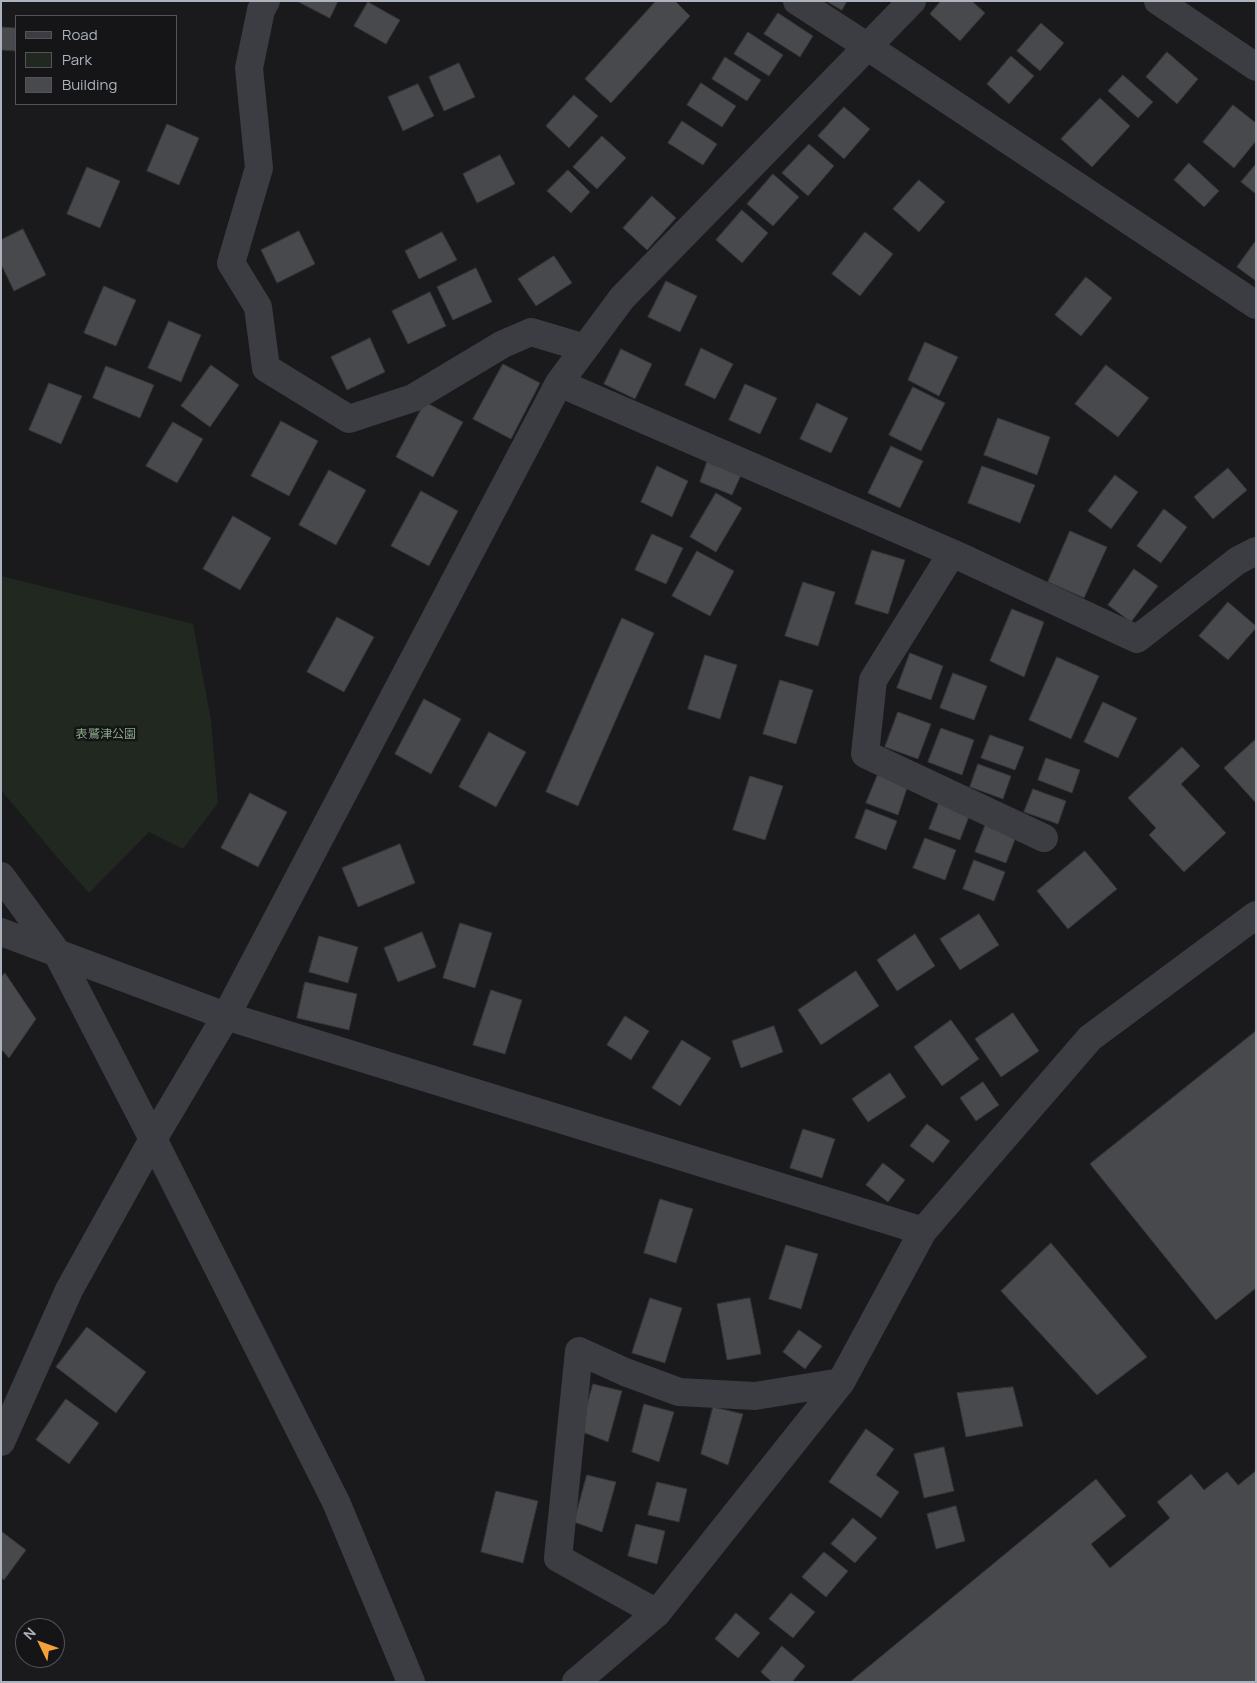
<!DOCTYPE html>
<meta charset="utf-8">
<style>
body{margin:0}
#map{position:relative;width:1257px;height:1683px;overflow:hidden;background:#1a1a1d;font-family:Manrope,sans-serif}
canvas{display:block}
.frame{position:absolute;inset:0;border:2px solid #adb3bc;pointer-events:none}
.legend{position:absolute;left:15px;top:15px;width:162px;height:90px;box-sizing:border-box;background:#151518;border:1px solid #52545a;margin:0;padding:6px 9px;list-style:none;font-size:15px;color:#adb3bc}
.legend li{display:flex;align-items:center;gap:10px;height:25px}
.legend b{width:25px;border:1px solid #52545a}
.north{position:absolute;left:15px;top:1618px;width:50px;height:50px;box-sizing:border-box;background:#151518;border:1px solid #52545a;border-radius:50%;rotate:312deg;font-size:14px;font-weight:700;line-height:20px;text-align:center;color:#adb3bc}
.north::after{content:'';display:block;margin:auto;width:18px;height:22px;background:#f4a03b;clip-path:polygon(50% 0,100% 100%,50% 72%,0 100%)}
</style>
<div id="map">
<canvas width="1257" height="1683"></canvas>
<div class="frame"></div>
<ul class="legend">
<li><b style="height:6px;background:#3b3d42"></b>Road</li>
<li><b style="height:14px;background:#202820"></b>Park</li>
<li><b style="height:14px;background:#47494d"></b>Building</li>
</ul>
<div class="north">N</div>
</div>
<script>
const g = document.querySelector('canvas').getContext('2d');
g.lineJoin = 'round';
function fillPath(path, color) { g.fillStyle = color; g.fill(path, 'evenodd'); }
function strokePath(path, color, width, dash) { g.strokeStyle = color; g.lineWidth = width; g.lineCap = dash ? 'butt' : 'round'; g.setLineDash(dash || []); g.stroke(path); }
function write(font, color, halo, rows, align = 'center') {
  g.font = font + ' Manrope,"Noto Sans JP",sans-serif'; g.lineWidth = 5; g.setLineDash([]); g.textBaseline = 'middle'; g.strokeStyle = halo; g.fillStyle = color; for (const [text, x, y, turn = 0] of rows) {
    g.save(); g.translate(x, y); g.rotate((+turn || 0) * Math.PI / 180); g.textAlign = isNaN(turn) ? turn : align; if (halo) g.strokeText(text, 0, 0); g.fillText(text, 0, 0); g.restore();
  }
}
const green = new Path2D(`
 M1 576 193 624 211 720 218 803 183 849 149 832 89 893 56 856 1 790Z`);
const building = new Path2D(`
 M297 1H338L330 18Z
 M656 1H675L690 16 611 103 585 79Z
 M826 1H847L842 10Z
 M941 1H972L985 13 960 41 930 14Z
 M368 2 400 20 386 44 354 26Z
 M778 13 813 36 800 57 764 34Z
 M1041 23 1064 43 1040 71 1017 51Z
 M1 27 16 28V51L1 50Z
 M748 32 783 55 769 76 734 54Z
 M1167 52 1198 79 1177 104 1146 77Z
 M1011 56 1034 76 1009 104 987 84Z
 M725 57 761 80 747 101 712 79Z
 M459 63 475 97 444 111 429 77Z
 M1123 75 1153 102 1138 118 1108 91Z
 M701 83 736 106 722 127 687 105Z
 M418 84 434 116 403 131 388 97Z
 M574 95 598 116 569 148 546 126Z
 M1100 98 1130 126 1092 167 1061 139Z
 M1233 105 1256 123V141L1234 168 1203 142Z
 M844 107 870 129 844 159 818 136Z
 M682 121 717 144 703 165 668 143Z
 M167 124 199 138 179 185 147 171Z
 M602 136 626 158 597 189 573 167Z
 M809 144 834 166 808 196 782 173Z
 M500 155 515 184 477 203 463 174Z
 M1189 163 1219 191 1204 207 1174 180Z
 M1256 164V194L1241 182Z
 M87 167 120 181 100 228 67 214Z
 M568 170 590 192 571 213 547 191Z
 M773 174 799 197 773 226 747 204Z
 M919 180 945 202 919 232 893 209Z
 M652 196 676 218 647 250 623 228Z
 M742 210 768 233 742 263 716 240Z
 M23 229 46 275 14 291 1 264V240Z
 M299 231 315 264 277 283 261 250Z
 M442 232 457 260 419 279 405 251Z
 M865 232 893 254 860 296 832 274Z
 M1255 242 1256 243V281L1237 267Z
 M554 256 572 283 536 306 518 279Z
 M476 268 492 302 453 320 437 287Z
 M1086 277 1112 298 1081 336 1055 315Z
 M666 281 697 296 680 332 648 317Z
 M104 286 136 300 116 346 84 333Z
 M430 292 446 326 408 344 392 311Z
 M169 321 201 335 181 382 148 368Z
 M370 338 385 372 347 390 331 357Z
 M925 342 958 357 939 396 908 380Z
 M701 348 733 364 715 399 685 385Z
 M621 349 652 364 635 399 604 384Z
 M503 364 540 383 511 439 473 419Z
 M211 365 239 385 210 427 181 406Z
 M1106 365 1149 398 1118 437 1075 404Z
 M106 366 154 385 140 418 93 398Z
 M49 383 82 396 61 444 29 430Z
 M745 384 777 398 760 434 729 420Z
 M913 387 945 403 921 451 889 435Z
 M425 402 463 422 433 477 396 457Z
 M817 403 848 418 831 453 800 439Z
 M998 418 1050 437 1037 475 984 455Z
 M281 421 318 441 289 496 251 476Z
 M173 422 203 439 177 483 146 466Z
 M891 446 923 461 900 508 868 493Z
 M707 462 741 475 732 495 700 482Z
 M657 466 688 481 672 517 641 502Z
 M982 466 1035 485 1020 523 968 503Z
 M1228 468 1247 490 1213 519 1194 497Z
 M329 470 366 490 336 545 299 525Z
 M1115 475 1138 492 1111 529 1088 511Z
 M421 491 458 511 429 566 391 546Z
 M716 493 742 508 716 552 690 537Z
 M1164 509 1187 527 1161 563 1137 546Z
 M233 516 271 538 240 590 203 569Z
 M1070 531 1107 547 1084 598 1048 582Z
 M652 534 683 548 666 584 635 570Z
 M872 550 905 560 888 614 855 604Z
 M697 551 734 571 710 616 672 596Z
 M1134 569 1158 586 1131 622 1108 605Z
 M803 582 835 592 818 646 785 636Z
 M1228 602 1256 626V628L1228 660 1199 636Z
 M1012 609 1044 622 1024 677 990 661Z
 M337 617 374 637 344 692 307 672Z
 M622 618 654 633 578 806 546 792Z
 M910 653 943 666 931 700 897 688Z
 M705 655 737 665 720 719 688 709Z
 M1057 657 1099 676 1071 739 1029 720Z
 M953 673 987 686 974 720 940 708Z
 M780 680 813 690 796 744 763 734Z
 M424 699 461 719 431 774 395 754Z
 M1103 702 1137 718 1118 758 1084 742Z
 M898 712 931 724 918 759 885 747Z
 M941 728 974 740 962 775 928 762Z
 M489 732 526 752 496 807 459 787Z
 M990 735 1024 747 1015 770 981 758Z
 M1256 739V803L1224 768Z
 M1182 747 1200 766 1181 784 1226 833 1184 872 1149 835 1156 828 1128 798Z
 M1046 758 1080 770 1072 793 1038 780Z
 M978 764 1011 776 1003 799 970 787Z
 M878 774 908 785 898 815 866 803Z
 M750 776 783 786 765 840 733 830Z
 M1033 789 1066 801 1058 824 1024 812Z
 M250 793 287 812 258 867 221 848Z
 M940 800 971 811 960 840 929 829Z
 M866 809 897 821 886 850 855 838Z
 M986 823 1017 834 1006 863 975 852Z
 M925 838 956 850 945 880 913 868Z
 M400 844 415 883 358 907 342 868Z
 M1085 851 1117 889 1068 929 1037 891Z
 M974 860 1005 872 994 901 963 889Z
 M979 914 999 945 960 970 940 939Z
 M460 923 492 933 475 988 443 978Z
 M422 932 436 967 398 982 384 948Z
 M915 934 935 966 897 991 877 960Z
 M319 936 358 947 348 983 309 972Z
 M856 971 879 1006 821 1045 798 1010Z
 M5 973 36 1019 9 1058 1 1049V977Z
 M305 982 357 994 349 1030 297 1018Z
 M491 990 522 1000 505 1054 473 1045Z
 M1013 1013 1039 1051 1001 1077 975 1039Z
 M625 1016 649 1031 631 1060 607 1045Z
 M951 1020 979 1059 942 1086 914 1047Z
 M774 1026 783 1052 741 1068 732 1041Z
 M1256 1031V1288L1216 1320 1090 1164Z
 M682 1040 711 1058 680 1106 652 1088Z
 M890 1073 906 1097 868 1122 852 1099Z
 M983 1082 999 1105 976 1121 960 1098Z
 M927 1124 950 1141 933 1163 910 1146Z
 M803 1129 835 1139 822 1178 790 1168Z
 M883 1163 905 1180 888 1202 866 1185Z
 M660 1199 693 1209 676 1263 644 1253Z
 M1051 1243 1147 1357 1097 1395 1001 1291Z
 M786 1245 818 1254 801 1309 769 1299Z
 M650 1298 682 1308 665 1363 632 1353Z
 M750 1298 761 1354 727 1360 717 1304Z
 M87 1327 146 1372 116 1413 56 1367Z
 M799 1330 822 1346 805 1369 783 1352Z
 M593 1384 622 1391 608 1442 580 1431Z
 M1013 1387 1023 1426 966 1437 957 1393Z
 M66 1399 99 1423 69 1464 36 1440Z
 M644 1404 674 1412 659 1462 632 1452Z
 M713 1407 743 1414 728 1465 701 1454Z
 M866 1429 894 1449 876 1475 899 1492 881 1518 829 1482Z
 M944 1447 954 1491 924 1498 914 1454Z
 M1256 1471V1682H850L1096 1479 1126 1516 1091 1544 1110 1568 1170 1518 1157 1502 1191 1474 1204 1490 1227 1472 1238 1485Z
 M587 1475 616 1482 602 1532 574 1522Z
 M657 1482 687 1489 679 1522 648 1515Z
 M496 1491 538 1501 523 1563 481 1552Z
 M956 1506 965 1541 936 1549 927 1514Z
 M853 1518 877 1538 855 1563 831 1544Z
 M636 1524 665 1531 657 1564 628 1556Z
 M1 1531 26 1550 4 1580 1 1578Z
 M824 1552 848 1571 826 1597 802 1577Z
 M791 1593 815 1612 793 1638 769 1619Z
 M736 1613 760 1633 738 1658 715 1639Z
 M782 1646 805 1666 792 1682H772L761 1672Z`);
const minor = new Path2D(`
 M266 1 261 10 249 68 259 168 231 263 258 307 266 368 349 419 413 398 503 344 531 332 585 348
 M797 1 868 47 1256 305
 M1158 1 1256 67
 M559 383 952 553 1137 639 1237 561 1256 551
 M952 553 873 680 865 754 1044 838
 M1 876 56 951 153 1139 336 1502 411 1682
 M1 932 226 1016 923 1231
 M1 1442 69 1290 153 1139 226 1016 559 383 622 298 912 1
 M657 1613 558 1558 579 1351 625 1372 679 1392 755 1396 841 1382
 M576 1682 657 1613 841 1382 923 1231 1090 1038 1256 915`);
const parkNames = [
 ["表鷲津公園",106,735]
];
fillPath(green, '#202820');
fillPath(building, '#47494d');
strokePath(building, '#343539', 1);
strokePath(minor, '#3b3d42', 28);
write('12px', '#86a784', '#151518', parkNames);
</script>
